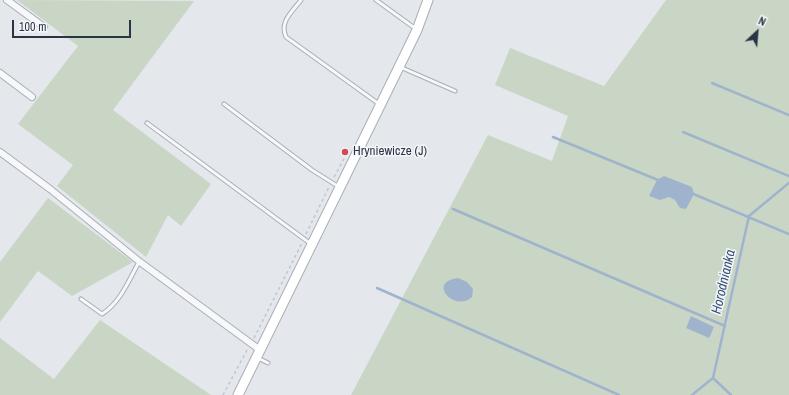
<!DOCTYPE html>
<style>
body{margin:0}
#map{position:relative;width:789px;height:395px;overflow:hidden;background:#e4e7ec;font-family:"Archivo Narrow",sans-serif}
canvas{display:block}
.north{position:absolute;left:737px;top:12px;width:40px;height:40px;-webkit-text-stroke:3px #f4f6f9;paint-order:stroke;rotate:26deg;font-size:11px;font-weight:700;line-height:16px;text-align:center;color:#2b3445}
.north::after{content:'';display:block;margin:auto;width:14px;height:18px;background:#2b3445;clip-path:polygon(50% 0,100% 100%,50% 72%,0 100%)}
.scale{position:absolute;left:12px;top:20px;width:119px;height:18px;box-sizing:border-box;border:2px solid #2b3445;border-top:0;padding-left:5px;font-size:12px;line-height:14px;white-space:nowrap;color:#2b3445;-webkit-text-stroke:3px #f4f6f9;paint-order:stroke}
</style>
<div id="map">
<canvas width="789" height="395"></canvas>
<div class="north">N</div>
<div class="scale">100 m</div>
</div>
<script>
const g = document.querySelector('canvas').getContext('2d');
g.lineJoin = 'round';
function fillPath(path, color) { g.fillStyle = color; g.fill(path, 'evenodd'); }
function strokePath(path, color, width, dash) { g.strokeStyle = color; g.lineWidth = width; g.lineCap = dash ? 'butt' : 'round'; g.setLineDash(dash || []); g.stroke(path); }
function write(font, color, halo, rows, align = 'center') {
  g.font = font + ' "Archivo Narrow",sans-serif'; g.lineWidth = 3; g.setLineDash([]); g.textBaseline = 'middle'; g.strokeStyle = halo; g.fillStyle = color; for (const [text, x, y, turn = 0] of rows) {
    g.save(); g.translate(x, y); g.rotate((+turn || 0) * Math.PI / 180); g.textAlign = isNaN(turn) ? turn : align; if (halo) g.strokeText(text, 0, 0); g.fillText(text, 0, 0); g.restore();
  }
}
const green = new Path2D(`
 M17 0 194 1 113 110 211 184 181 226 168 215 146 257 57 186 73 165 18 124 78 46Z
 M666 0H789V395H351L488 135 552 161 568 116 495 85 510 48 604 86Z
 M48 198 133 262 72 296 38 271 0 322V262Z
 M100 320 211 395H0V338L54 379Z`);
const water = new Path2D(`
 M664 176 692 187 694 194 686 209 680 208 675 200 669 197 660 200 649 196 657 180Z
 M458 278 467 282 473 289 472 297C455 313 426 282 458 278Z
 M691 316 714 327 709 338 686 328Z`);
const stream = new Path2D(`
 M712 83 789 115
 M683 132 789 176
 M553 137 658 180
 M691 193 789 234
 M453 209 725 326
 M377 288 619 395
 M692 395 713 378
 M731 395 713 378 749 216 789 183`);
const path = new Path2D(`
 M334 177 345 157
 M306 234 329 187
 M254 338 302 243
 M223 395 247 350`);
const lane = new Path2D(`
 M301 0C292 12 279 22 286 37L379 104
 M376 0 416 29
 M400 67 455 91
 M224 104 312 170 339 187
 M147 123 311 244
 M81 299 102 314C120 303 129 280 139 262
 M258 358 268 363`);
const street = new Path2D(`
 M7 0 44 27
 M0 73 32 97
 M0 152 50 189 140 262 260 350`);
const secondary = new Path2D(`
 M238 395 399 67 417 30 428 0`);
const markers = [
 [345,152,4,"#d1495b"]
];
const poiNames = [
 ["Hryniewicze (J)",353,152]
];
const waterNames = [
 ["Horodnianka",724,282,-77]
];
fillPath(green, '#c9d6c5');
fillPath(water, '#9fb4cc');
strokePath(stream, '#9fb4cc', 2.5);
strokePath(lane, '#a9aeb7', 5);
strokePath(street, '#a9aeb7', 8);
strokePath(secondary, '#a9aeb7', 11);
strokePath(path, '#c2c5cb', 1.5, [3, 3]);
strokePath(lane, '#f7f8fa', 3);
strokePath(street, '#f7f8fa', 6);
strokePath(secondary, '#fff', 9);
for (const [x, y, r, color] of markers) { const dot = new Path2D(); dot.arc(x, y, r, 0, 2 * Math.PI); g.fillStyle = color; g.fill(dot); strokePath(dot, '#f4f6f9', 1.5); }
write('13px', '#2b3445', '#f4f6f9', poiNames, 'left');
write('italic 14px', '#34527a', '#f4f6f9', waterNames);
</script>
